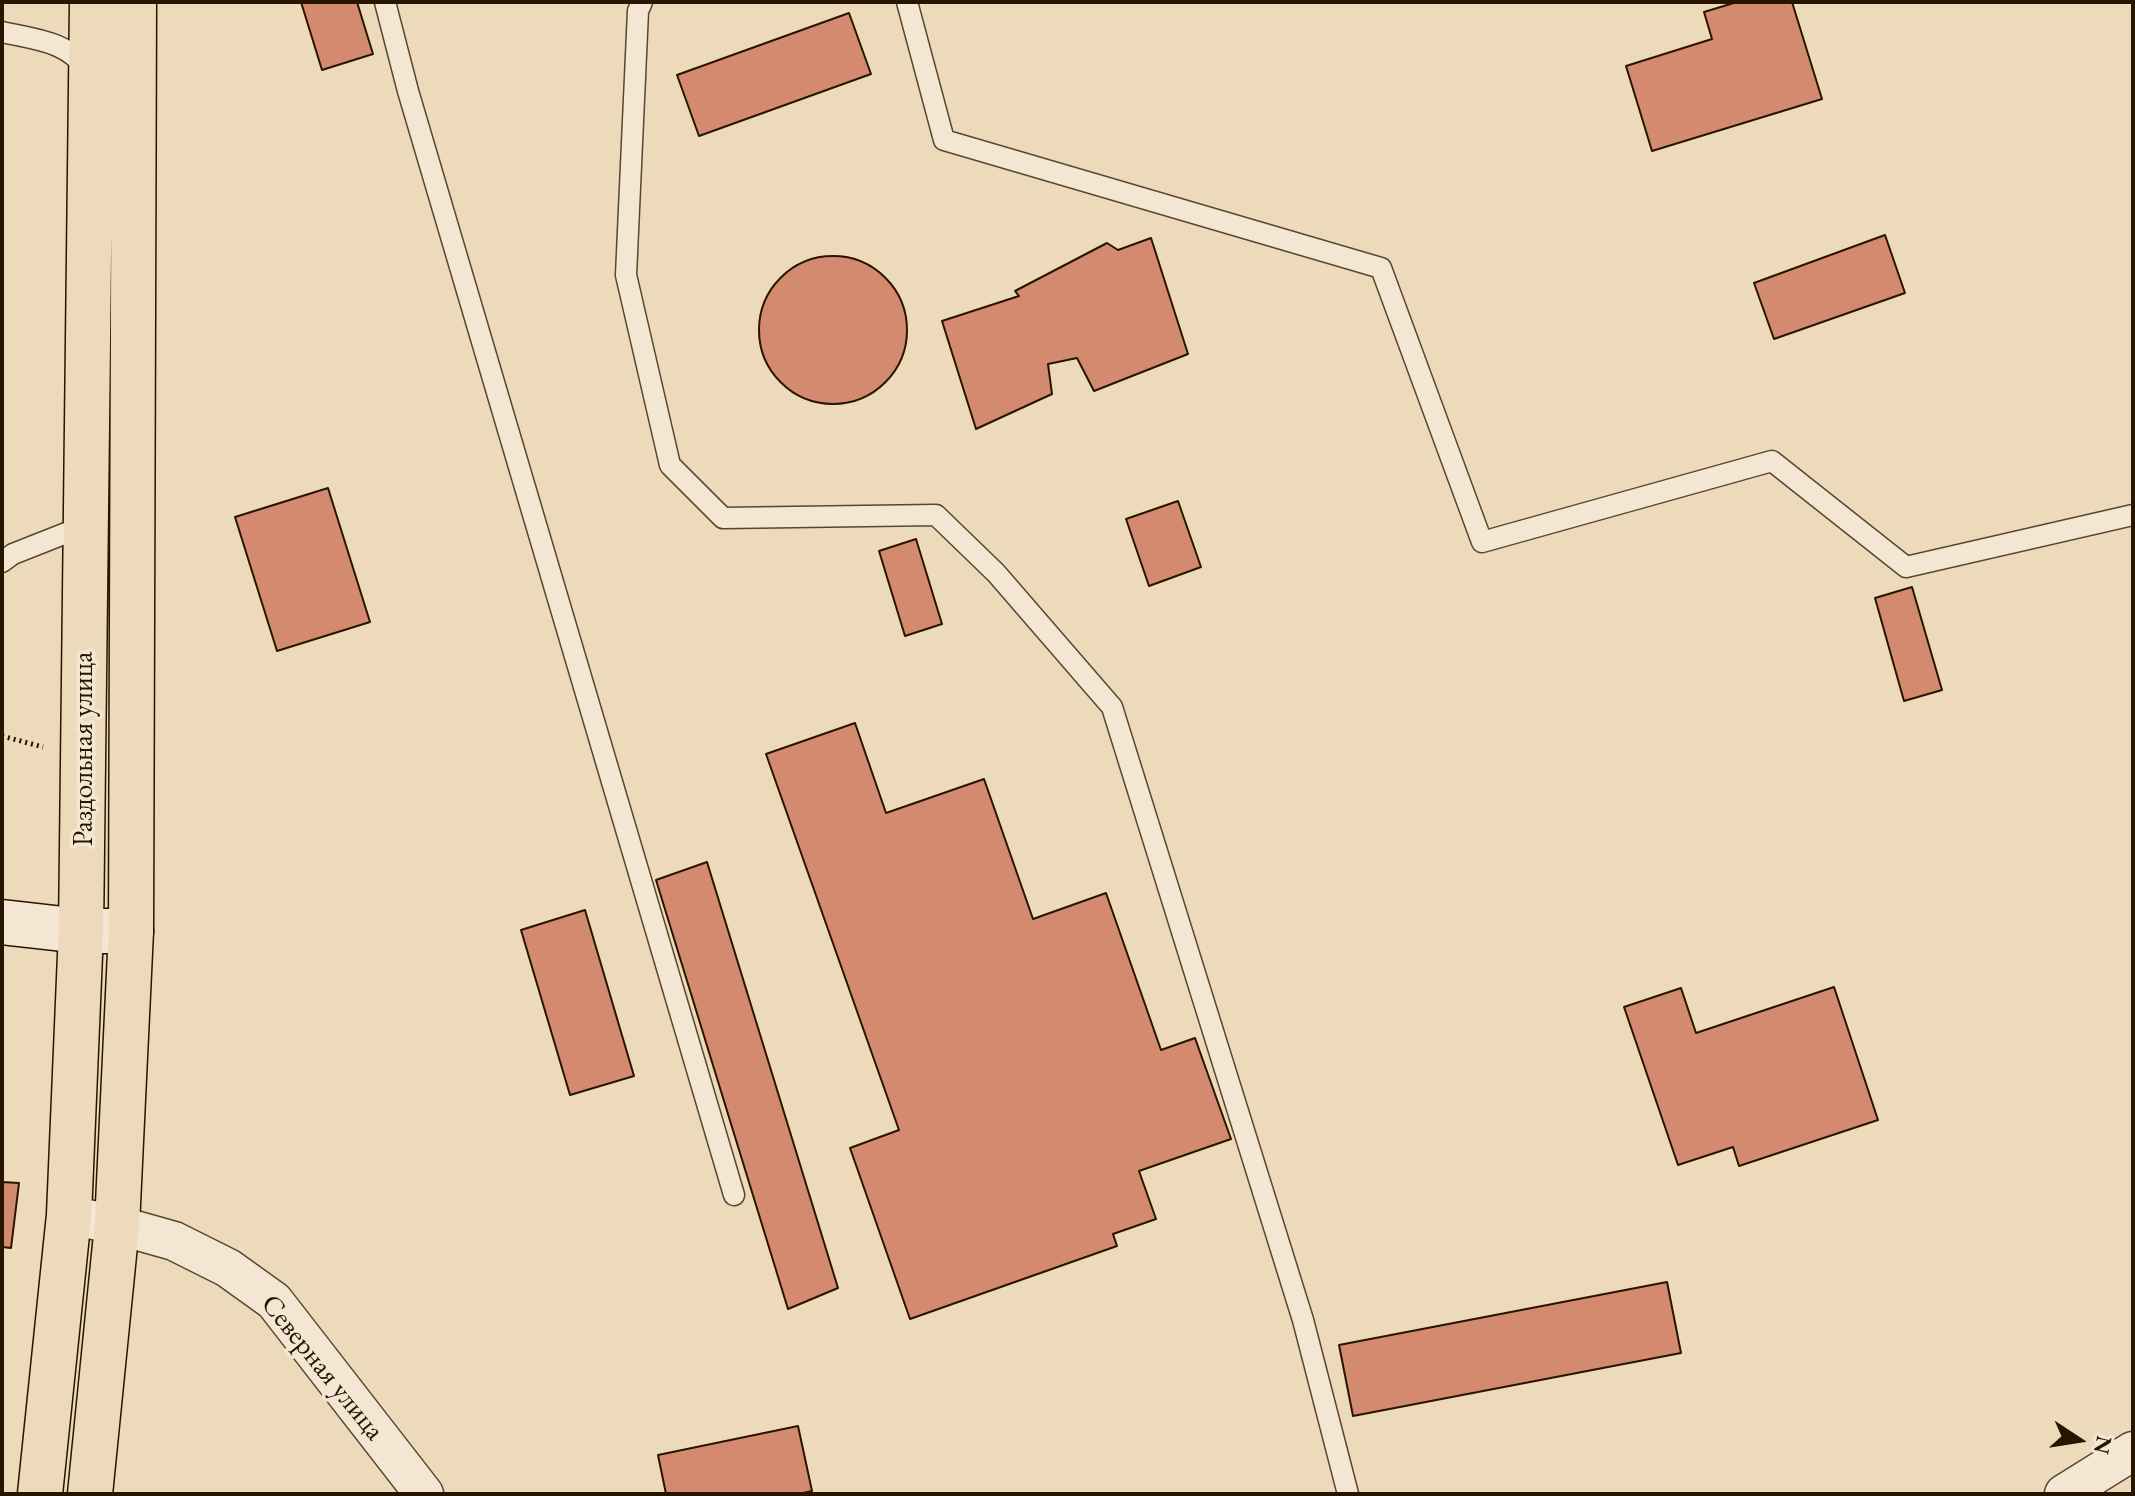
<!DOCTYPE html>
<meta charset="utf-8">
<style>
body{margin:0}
#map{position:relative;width:2135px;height:1496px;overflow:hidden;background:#eddabb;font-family:"EB Garamond",serif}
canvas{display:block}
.frame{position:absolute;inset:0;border:4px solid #271500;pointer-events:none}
.north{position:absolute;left:2039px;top:1400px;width:80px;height:80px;-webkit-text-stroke:6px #f3e7d3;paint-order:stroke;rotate:102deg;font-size:22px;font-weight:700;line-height:32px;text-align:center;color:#271500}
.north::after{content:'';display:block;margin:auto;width:28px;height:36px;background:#271500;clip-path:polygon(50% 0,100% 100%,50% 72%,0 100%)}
</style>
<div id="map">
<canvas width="2135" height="1496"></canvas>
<div class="frame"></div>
<div class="north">N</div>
</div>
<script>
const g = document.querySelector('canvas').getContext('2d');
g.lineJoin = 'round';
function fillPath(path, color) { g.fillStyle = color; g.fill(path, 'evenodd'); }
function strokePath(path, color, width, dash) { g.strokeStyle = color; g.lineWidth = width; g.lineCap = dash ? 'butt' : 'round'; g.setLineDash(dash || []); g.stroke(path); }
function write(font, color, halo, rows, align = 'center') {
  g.font = font + ' "EB Garamond",serif'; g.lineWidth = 7; g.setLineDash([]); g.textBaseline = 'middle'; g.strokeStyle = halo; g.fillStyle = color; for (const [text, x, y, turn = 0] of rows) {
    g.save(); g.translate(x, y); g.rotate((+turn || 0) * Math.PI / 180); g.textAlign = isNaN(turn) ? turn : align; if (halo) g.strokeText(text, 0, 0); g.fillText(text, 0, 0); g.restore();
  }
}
const building = new Path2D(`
 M301 2H357L373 54 322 70Z
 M1737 2H1792L1822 99 1652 151 1626 66 1712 39 1704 12Z
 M849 13 871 74 699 136 677 75Z
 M1885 235 1905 293 1774 339 1754 283Z
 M1151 238 1188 354 1094 391 1077 358 1048 364 1052 394 976 429 942 321 1019 296 1015 291 1107 243 1118 250Z
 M759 330a74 74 0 1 1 148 0a74 74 0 1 1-148 0Z
 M328 488 370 622 277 651 235 517Z
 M1178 501 1201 567 1149 586 1126 519Z
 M916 539 942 624 905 636 879 551Z
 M1912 587 1942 690 1904 701 1875 598Z
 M855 723 886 813 984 779 1033 919 1106 893 1161 1050 1195 1038 1231 1139 1139 1171 1156 1219 1113 1234 1117 1246 910 1319 850 1148 899 1130 766 754Z
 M707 862 838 1288 788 1309 656 880Z
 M585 910 634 1076 570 1095 521 930Z
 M1834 987 1878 1120 1739 1166 1733 1147 1678 1165 1624 1007 1681 988 1696 1033Z
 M2 1182 19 1183 11 1248 2 1247Z
 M1667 1282 1681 1353 1353 1416 1339 1345Z
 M798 1426 812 1491 799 1494H666L658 1455Z`);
const path = new Path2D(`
 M2 736 43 747`);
const lane = new Path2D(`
 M385 2 408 91 734 1195
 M642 2 638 11 626 275 670 465 723 518 936 515 996 573 1112 707 1303 1320 1348 1494
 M907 2 944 140 1381 268 1482 542 1772 461 1906 567 2133 515
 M2 32C32 39 69 41 86 70
 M2 562 13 554 84 526`);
const street = new Path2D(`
 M69 1215 117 1225 174 1241 228 1268 274 1301 424 1494
 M2064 1494 2133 1451`);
const secondary = new Path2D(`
 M2 922 81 931H131`);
const primary = new Path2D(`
 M40 1494 69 1215 81 931 92 2
 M90 1494 117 1225 131 931 134 2`);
const streetNames = [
 ["Раздольная улица",84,749,-90],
 ["Северная улица",322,1368,51]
];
fillPath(building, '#d48a6f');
strokePath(building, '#271500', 2);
strokePath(lane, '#58462f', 23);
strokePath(street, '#58462f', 41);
strokePath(secondary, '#271500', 47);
strokePath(primary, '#271500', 47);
strokePath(path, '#271500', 5, [2, 4]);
strokePath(lane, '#f3e7d3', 20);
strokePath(street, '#f3e7d3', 38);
strokePath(secondary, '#f3e7d3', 44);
strokePath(primary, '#eddabb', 44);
write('28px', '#271500', '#f3e7d3', streetNames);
</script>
